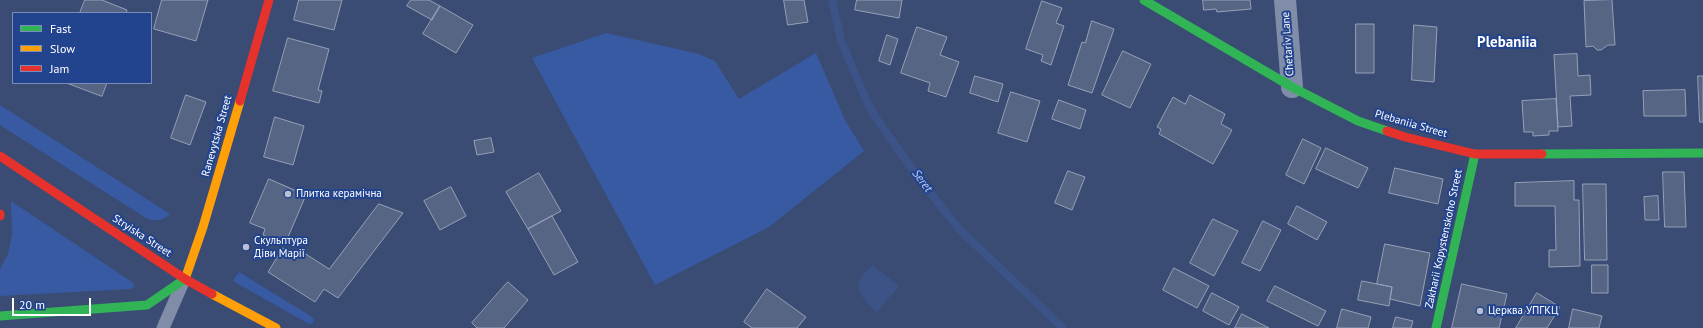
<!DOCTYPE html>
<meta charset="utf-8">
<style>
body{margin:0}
#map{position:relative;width:1703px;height:328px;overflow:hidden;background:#3a4c74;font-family:"PT Sans",sans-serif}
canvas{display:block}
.legend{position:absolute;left:12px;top:12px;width:140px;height:72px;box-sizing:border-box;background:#22438d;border:1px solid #7a8ebb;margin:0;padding:5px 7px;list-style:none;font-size:12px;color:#fff}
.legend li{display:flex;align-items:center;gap:8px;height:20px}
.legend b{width:20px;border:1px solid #7a8ebb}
.scale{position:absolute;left:12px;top:298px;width:79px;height:18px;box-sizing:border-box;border:2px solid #fff;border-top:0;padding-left:5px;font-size:12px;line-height:14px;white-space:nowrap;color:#fff;-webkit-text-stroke:3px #22438d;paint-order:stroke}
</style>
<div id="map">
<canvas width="1703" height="328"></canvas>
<ul class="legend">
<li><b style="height:5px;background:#30b455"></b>Fast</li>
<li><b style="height:5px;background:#ff9f0a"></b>Slow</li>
<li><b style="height:5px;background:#e5322d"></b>Jam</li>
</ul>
<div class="scale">20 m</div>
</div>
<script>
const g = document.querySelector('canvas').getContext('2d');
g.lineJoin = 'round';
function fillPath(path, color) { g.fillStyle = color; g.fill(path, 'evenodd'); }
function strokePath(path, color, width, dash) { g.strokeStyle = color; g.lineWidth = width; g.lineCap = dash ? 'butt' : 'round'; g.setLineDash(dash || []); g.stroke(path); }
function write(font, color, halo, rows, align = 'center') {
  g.font = font + ' "PT Sans",sans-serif'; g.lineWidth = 4; g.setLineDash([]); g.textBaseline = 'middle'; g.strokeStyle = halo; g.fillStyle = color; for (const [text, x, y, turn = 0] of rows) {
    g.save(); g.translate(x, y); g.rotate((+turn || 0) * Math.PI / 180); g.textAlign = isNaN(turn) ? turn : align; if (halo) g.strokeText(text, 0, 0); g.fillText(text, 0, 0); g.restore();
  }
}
const green = new Path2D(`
 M606 33 699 54 715 61 739 99 816 53 845 120 864 151 769 227 655 285 532 58Z
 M0 105 170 214C162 221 156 222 146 218L3 127 0 125Z
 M11 201 132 282 135 287 130 289 0 296V269L8 254 12 235Z
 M239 272 312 317 314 320 313 323 309 324 233 281Z`);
const water = new Path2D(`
 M872 265 899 286 877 312C869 305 854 292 860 280 862 275 868 270 872 265Z`);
const stream = new Path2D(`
 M832 0 841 40 866 100 876 118 915 173 959 229 1063 328`);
const building = new Path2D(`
 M85 0H102L127 10 126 13H80Z
 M162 0H208L196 41 154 29Z
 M299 0H342L334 30 294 20Z
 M411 0H429L440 6 432 20 407 6Z
 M784 0H804L808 22 788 25Z
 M857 0H902L899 18 855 10Z
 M1203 0H1250L1251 9 1217 12 1216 9 1204 10Z
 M1612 0 1615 45H1608L1601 50H1597L1593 46 1586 47 1584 1Z
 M1042 1 1062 8 1056 23 1064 26 1051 65 1041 61 1043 55 1026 49Z
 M440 6 473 25 456 53 423 34Z
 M1092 21 1114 29 1092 93 1068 85 1082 42 1085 43Z
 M1356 24H1374V73H1356Z
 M1414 25 1437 27 1434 82 1412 80Z
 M917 27 947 37 940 55 959 62 946 97 928 91 930 83 901 73Z
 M887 35 898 39 890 65 879 61Z
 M288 38 329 49 318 90 322 91 319 103 273 91Z
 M1123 51 1151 64 1130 108 1102 95Z
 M1577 54 1578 76 1590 75 1591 95 1570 96 1572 126 1558 127 1554 55Z
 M975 76 1003 84 998 102 970 93Z
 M1698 76H1703V122H1700Z
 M67 83H107L102 96Z
 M1685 90 1686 116H1644L1643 91Z
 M1011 92 1040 101 1027 142 998 133Z
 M186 95 206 102 190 145 171 138Z
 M1190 95 1225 114 1221 124 1232 130 1213 164 1159 134 1161 129 1157 127 1173 97 1185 104Z
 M1556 99 1558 131H1549V135L1533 136V132H1524L1522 101Z
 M1059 100 1086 110 1080 129 1052 119Z
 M275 117 304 126 293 165 264 157Z
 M491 138 494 152 477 155 474 141Z
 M1303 139 1321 148 1304 184 1286 175Z
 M1326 148 1368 168 1358 188 1316 169Z
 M1395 168 1443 179 1438 204 1389 193Z
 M1068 171 1085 177 1072 210 1055 203Z
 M1663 172H1684L1686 227H1665Z
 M539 173 561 211 528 229 506 192Z
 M269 179 306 195 285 244 263 235 265 229 250 223Z
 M1574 181V200H1579L1580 266 1549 267V250H1556L1555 206H1515V183Z
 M1583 184H1606L1607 260H1585Z
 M451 187 466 216 440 230 424 201Z
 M1658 196 1659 220H1645L1644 197Z
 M379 204 403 213 338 298 324 289 315 302 268 272 283 248 297 257 301 251 329 269Z
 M1297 206 1327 222 1317 240 1288 224Z
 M552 216 578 262 554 275 528 229Z
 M1213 219 1238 231 1214 276 1190 263Z
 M1263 221 1281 230 1260 271 1242 263Z
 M1385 244 1430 253 1420 306 1390 299 1392 287 1377 284Z
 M1592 265H1608V293H1592Z
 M1174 268 1209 286 1197 308 1163 290Z
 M1362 281 1392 287 1389 306 1358 300Z
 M508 282 528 300 504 328H477L472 323Z
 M1462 284 1507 294 1499 328H1452Z
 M1275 286 1326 311 1318 326 1267 301Z
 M767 289 806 317 797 328H752L744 322Z
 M1212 293 1239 307 1229 325 1203 311Z
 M1537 293 1560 307 1547 328H1516Z
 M1342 309 1371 317 1368 328H1337Z
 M1573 309 1602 316 1599 328H1569Z
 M1242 314 1269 328H1235Z
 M1396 317 1413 321 1411 328H1393Z`);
const lane = new Path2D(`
 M163 328 183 282`);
const street = new Path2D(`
 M1285 0 1292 87`);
const fast = new Path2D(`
 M1144 0 1292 87 1358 121 1387 131
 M1542 154 1703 153
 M0 316 147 305 185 279
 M1436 328 1475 154`);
const slow = new Path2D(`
 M185 279 203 227 240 101
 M212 294 276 328`);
const jam = new Path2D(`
 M240 101 269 0
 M1387 131 1405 137 1475 154H1542
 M0 156 185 279 212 294
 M0 214V216`);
const markers = [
 [288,194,4,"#bac0ce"],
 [246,247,4,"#bac0ce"],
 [1480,311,4,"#bac0ce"]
];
const streetNames = [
 ["Chetariv Lane",1288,44,-94],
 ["Plebaniia Street",1411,124,16],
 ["Ranevytska Street",217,136,-74],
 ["Stryiska Street",142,236,33],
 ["Zakharii Kopystenskoho Street",1444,239,-78]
];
const poiNames = [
 ["Плитка керамічна",296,194],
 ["Скульптура",254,241],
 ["Діви Марії",254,254],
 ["Церква УПГКЦ",1488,311]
];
const waterNames = [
 ["Seret",922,181,53]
];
const districtNames = [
 ["Plebaniia",1507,43]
];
fillPath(green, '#375aa3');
fillPath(water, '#3c5388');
strokePath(stream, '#3c5388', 8);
fillPath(building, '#566584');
strokePath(building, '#96a0b7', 1);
strokePath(lane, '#818da8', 13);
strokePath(street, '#818da8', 22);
strokePath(fast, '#30b455', 9);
strokePath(slow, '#ff9f0a', 9);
strokePath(jam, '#e5322d', 9);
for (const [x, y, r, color] of markers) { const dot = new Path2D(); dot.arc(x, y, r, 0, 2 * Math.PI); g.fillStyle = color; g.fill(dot); strokePath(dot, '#22438d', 1.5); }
write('11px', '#fff', '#22438d', streetNames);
write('11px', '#fff', '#22438d', poiNames, 'left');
write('italic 12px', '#bdcef2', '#22438d', waterNames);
write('bold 15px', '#fff', '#22438d', districtNames);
</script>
